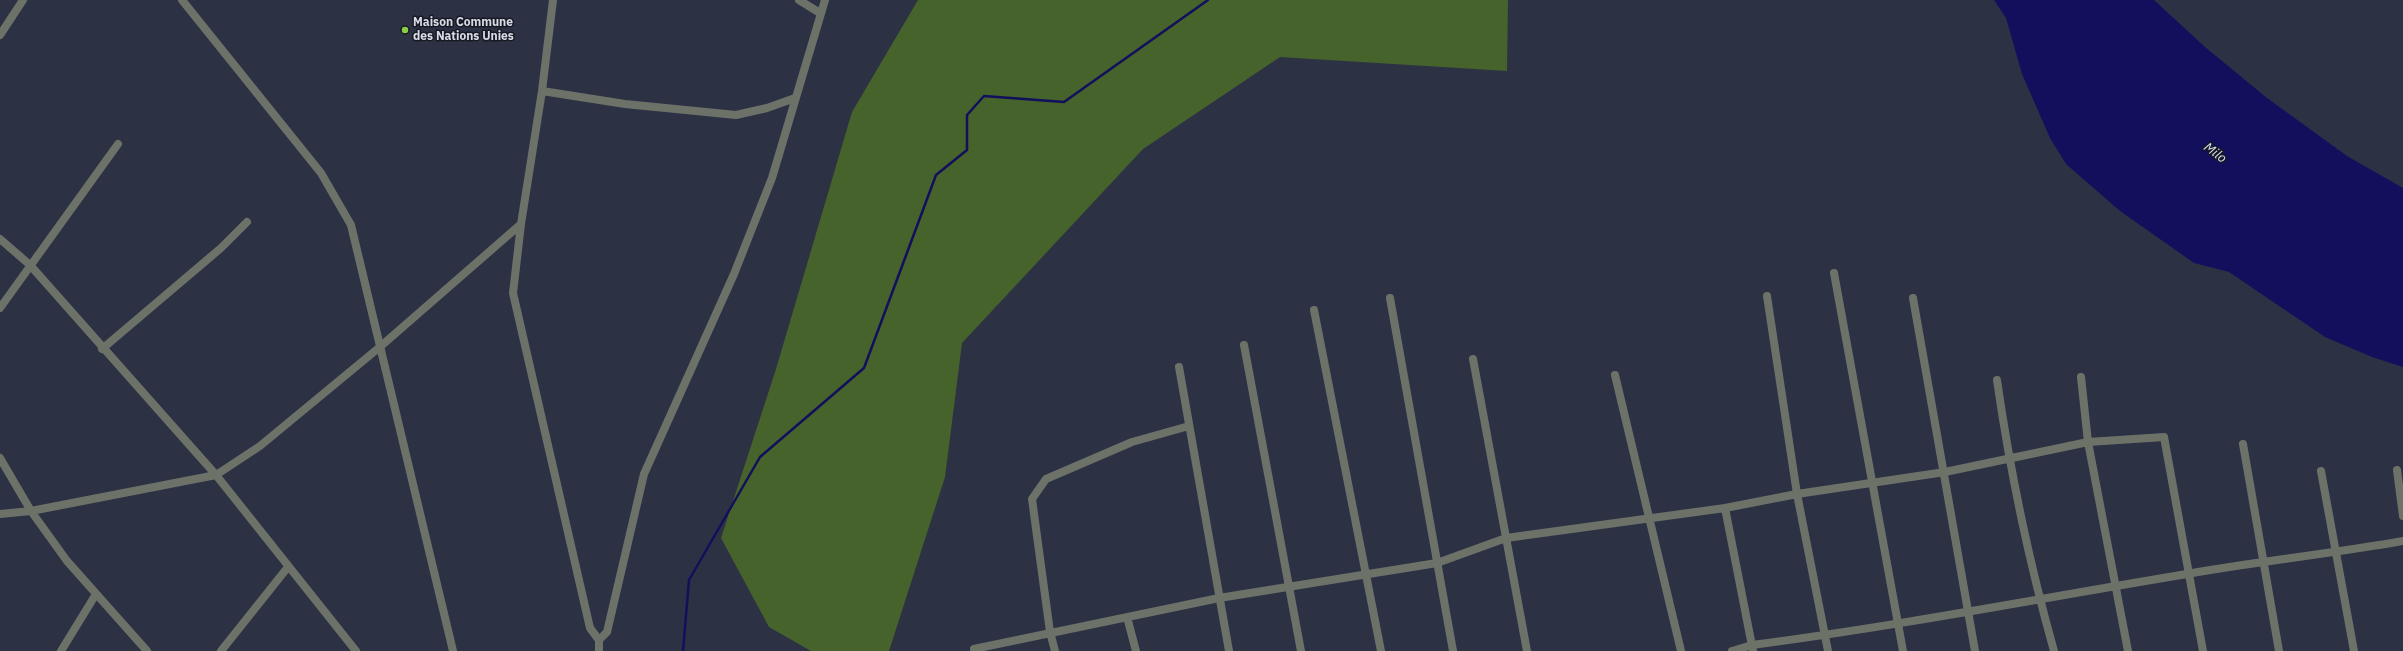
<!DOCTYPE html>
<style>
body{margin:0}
canvas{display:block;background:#2c3144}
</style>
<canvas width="2403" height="651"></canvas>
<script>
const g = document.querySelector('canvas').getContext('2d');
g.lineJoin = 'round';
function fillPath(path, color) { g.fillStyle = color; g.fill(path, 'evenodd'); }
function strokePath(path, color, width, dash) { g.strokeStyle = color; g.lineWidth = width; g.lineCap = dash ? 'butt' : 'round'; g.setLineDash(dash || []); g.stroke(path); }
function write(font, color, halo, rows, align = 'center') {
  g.font = font + ' "IBM Plex Sans",sans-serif'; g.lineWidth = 3; g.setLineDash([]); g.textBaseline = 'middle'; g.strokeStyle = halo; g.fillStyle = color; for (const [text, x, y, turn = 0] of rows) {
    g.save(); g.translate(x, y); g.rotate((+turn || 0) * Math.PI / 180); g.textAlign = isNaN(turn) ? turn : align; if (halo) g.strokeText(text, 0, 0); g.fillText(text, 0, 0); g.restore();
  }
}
const green = new Path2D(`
 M918 0H1508L1507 71 1280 57 1143 149 962 343 945 477 889 651H811L769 627 721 538 776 369 852 112Z`);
const water = new Path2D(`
 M1994 0H2154L2205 47 2267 98 2347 156 2403 188V367L2372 357 2325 337 2229 272 2194 263 2120 211 2066 164 2050 138 2022 74 2006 18Z`);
const stream = new Path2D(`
 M683 651 689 580 760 457 864 368 936 175 967 150V115L984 96 1064 102 1208 0`);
const street = new Path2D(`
 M182 0 321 173 351 225 453 651
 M553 0 542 91 521 224 513 293 590 628 599 640
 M799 0 820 13
 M0 35 23 0
 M542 91 625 104 736 115 767 108 795 98
 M0 239 30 265 216 475 356 651
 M1834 273 1903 651
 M1767 296 1797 494 1828 651
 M1390 298 1453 651
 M1913 298 1975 651
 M0 308 118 144
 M1314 310 1381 651
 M1244 345 1301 651
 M102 349 221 248 247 222
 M1473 359 1527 651
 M1179 367 1229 651
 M1615 375 1681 651
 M2081 377 2088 442 2128 651
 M1997 380C2010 471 2029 562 2054 651
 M2243 444 2279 651
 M0 458 31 511 67 561 147 651
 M2397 470 2403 516
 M2321 471 2354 651
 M1725 508 1797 494 1945 472 2088 442 2164 437 2203 651
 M0 514 31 511 216 475 260 446 381 346 521 224
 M1127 617 1136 651
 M974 649 1219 598 1437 563 1506 538 1725 508 1753 651
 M61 651 96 594
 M221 651 288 567
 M599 651V640L607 632 644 474 734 274 772 178 825 0
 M1055 651 1050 632 1032 499 1046 479 1132 442 1189 426
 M1732 651 1752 645C1898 626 2042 598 2187 574 2259 561 2331 554 2403 541`);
const markers = [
 [405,30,4,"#8bce46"]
];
const poiNames = [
 ["Maison Commune",413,23],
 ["des Nations Unies",413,37]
];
const waterNames = [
 ["Milo",2215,153,37]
];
fillPath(green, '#46632c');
fillPath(water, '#120f5d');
strokePath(stream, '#120f5d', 2.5);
strokePath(street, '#6d7269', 8);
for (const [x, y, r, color] of markers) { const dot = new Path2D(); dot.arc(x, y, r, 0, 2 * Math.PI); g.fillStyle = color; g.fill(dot); strokePath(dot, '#171a22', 1.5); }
write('bold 12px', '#d8dbe8', '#171a22', poiNames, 'left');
write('italic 13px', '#dce3fa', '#171a22', waterNames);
</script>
